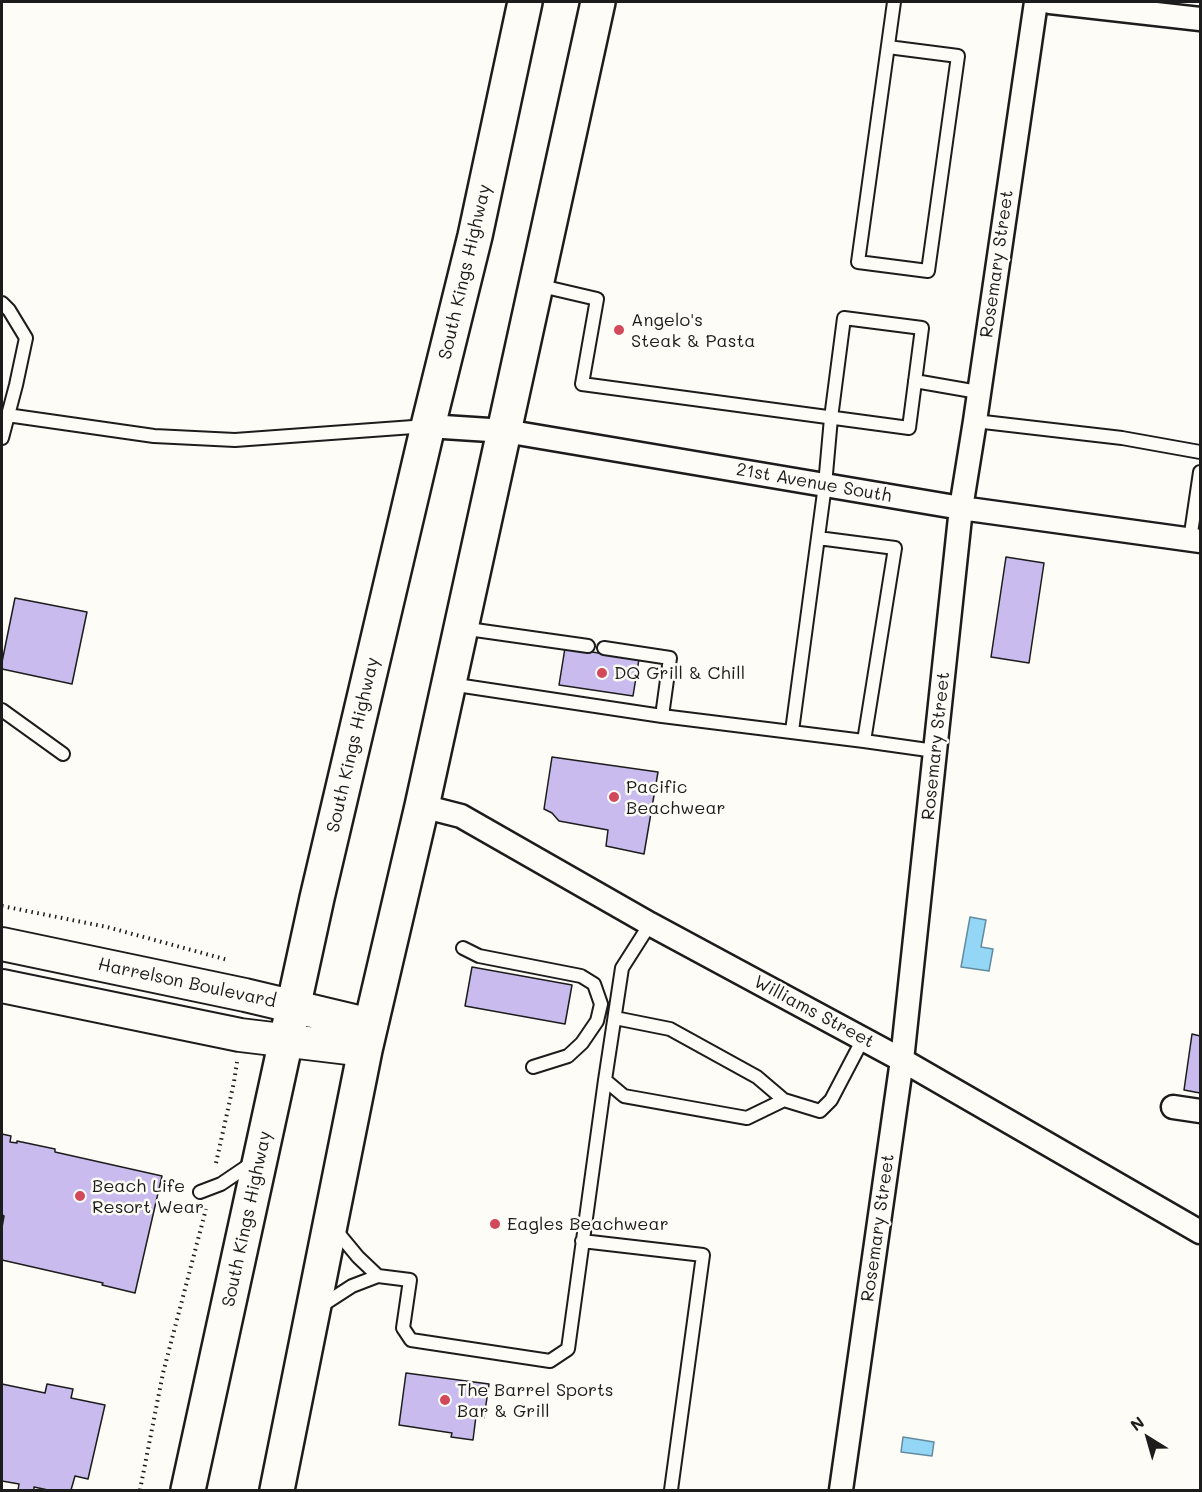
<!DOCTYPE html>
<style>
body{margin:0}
#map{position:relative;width:1202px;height:1492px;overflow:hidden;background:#fdfcf7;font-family:Mali,sans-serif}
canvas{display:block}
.frame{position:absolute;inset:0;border:3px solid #1c1c1c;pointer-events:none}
.north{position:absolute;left:1118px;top:1408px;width:60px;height:60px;-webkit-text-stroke:4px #fdfcf7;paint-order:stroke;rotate:323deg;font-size:16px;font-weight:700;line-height:24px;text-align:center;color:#1c1c1c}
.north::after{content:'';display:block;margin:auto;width:21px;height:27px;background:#1c1c1c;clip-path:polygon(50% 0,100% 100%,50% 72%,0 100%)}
</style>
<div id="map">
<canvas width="1202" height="1492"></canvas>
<div class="frame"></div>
<div class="north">N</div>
</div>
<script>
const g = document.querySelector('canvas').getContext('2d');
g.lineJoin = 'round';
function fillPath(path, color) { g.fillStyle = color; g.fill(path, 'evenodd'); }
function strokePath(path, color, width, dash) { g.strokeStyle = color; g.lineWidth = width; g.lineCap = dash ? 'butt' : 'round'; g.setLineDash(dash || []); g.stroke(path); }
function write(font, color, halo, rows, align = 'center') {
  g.font = font + ' Mali,sans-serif'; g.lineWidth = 5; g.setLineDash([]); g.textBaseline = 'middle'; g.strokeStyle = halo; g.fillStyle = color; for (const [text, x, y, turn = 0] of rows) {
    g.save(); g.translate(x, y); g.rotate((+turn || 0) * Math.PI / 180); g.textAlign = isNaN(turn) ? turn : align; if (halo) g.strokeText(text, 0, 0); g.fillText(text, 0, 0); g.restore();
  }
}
const water = new Path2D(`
 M970 917 986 920 981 947 993 949 989 971 961 967Z
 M903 1437 934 1442 932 1456 901 1452Z`);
const building = new Path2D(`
 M1006 557 1044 563 1029 663 991 657Z
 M15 598 87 612 72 684 2 669V662Z
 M565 648 639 659 633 696 559 685Z
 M552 757 658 772 644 854 606 846 608 830 559 821 552 813 544 809Z
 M472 967 572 985 565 1024 465 1006Z
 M1192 1034 1200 1036V1093L1184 1090Z
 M2 1134 11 1136 10 1142 17 1143V1141L55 1149V1152L162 1176 135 1293 102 1285 103 1283 2 1260V1227L4 1216 2 1215Z
 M406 1373 489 1384 484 1418 476 1416 473 1440 451 1437 452 1433 399 1425Z
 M2 1384 45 1393 47 1384 73 1389 71 1398 105 1405 88 1479 75 1476 71 1490H48L34 1487V1490H18L19 1484 2 1481Z`);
const path = new Path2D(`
 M2 906 107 927 228 960
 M216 1163 234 1082 237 1062
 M140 1490 163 1373 206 1209`);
const lane = new Path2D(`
 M888 47 958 56 928 271 858 262 894 2
 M537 285 597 299 582 384 909 428 922 328 844 318 831 418 825 485 792 731
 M2 303 9 310 26 338 16 385 2 438
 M915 381 978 392
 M7 415 154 436 235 440 427 426
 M975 421 1122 438 1200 452
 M1190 540 1200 472
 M461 628 588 646
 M450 684 662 716 670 658 604 648
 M2 710 63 754
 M662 716 864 741 895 548 818 538
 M864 741 935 751
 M463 948 479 956 581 976 594 984 601 1004 597 1021 582 1043 568 1056 533 1067
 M605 1080 624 1096 747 1118 784 1100 757 1077 670 1029 615 1018
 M784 1100 820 1111 831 1100 863 1039
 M200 1192 221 1184 252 1163
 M582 1241 703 1255 671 1490
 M378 1276 410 1280 403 1328 411 1340 550 1361 568 1349 605 1080 622 968 650 924
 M318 1308 352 1286 378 1276 358 1257 334 1228`);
const street = new Path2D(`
 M1050 2 1200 19
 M428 426 505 431 961 508 1200 541
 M422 806 461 816 650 924 902 1060 1200 1232
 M1173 1107 1200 1111
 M841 1490 902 1060 961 508 975 421 1036 2`);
const secondary = new Path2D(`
 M2 944 245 995 371 1025
 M2 986 240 1035 365 1050`);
const primary = new Path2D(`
 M188 1490 317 898 428 426 475 236 525 2
 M277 1490 365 1050 422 806 598 2`);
const markers = [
 [619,330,6,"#d1495b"],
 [602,673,6,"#d1495b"],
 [614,797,6,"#d1495b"],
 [80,1196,6,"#d1495b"],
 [495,1224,6,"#d1495b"],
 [445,1400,6,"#d1495b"]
];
const streetNames = [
 ["Rosemary Street",997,264,-82],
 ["South Kings Highway",465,272,-77],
 ["21st Avenue South",814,483,10],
 ["South Kings Highway",353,745,-77],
 ["Rosemary Street",936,746,-84],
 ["Harrelson Boulevard",187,983,12],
 ["Williams Street",814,1012,28],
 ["South Kings Highway",247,1219,-78],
 ["Rosemary Street",878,1228,-82]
];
const poiNames = [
 ["Angelo's",631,320],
 ["Steak & Pasta",631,341],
 ["DQ Grill & Chill",614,673],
 ["Pacific",626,787],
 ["Beachwear",626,808],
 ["Beach Life",92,1186],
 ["Resort Wear",92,1207],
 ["Eagles Beachwear",507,1224],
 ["The Barrel Sports",457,1390],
 ["Bar & Grill",457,1411]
];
fillPath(water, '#93d6f5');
strokePath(water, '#638c9e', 1.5);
fillPath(building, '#c9bbed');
strokePath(building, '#1c1c1c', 1.5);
strokePath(lane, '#1c1c1c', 16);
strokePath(street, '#1c1c1c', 27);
strokePath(secondary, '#1c1c1c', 36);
strokePath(primary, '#1c1c1c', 38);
strokePath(path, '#1c1c1c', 4, [1.5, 4.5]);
strokePath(lane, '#fdfcf7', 12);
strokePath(street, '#fdfcf7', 22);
strokePath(secondary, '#fdfcf7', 32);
strokePath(primary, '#fdfcf7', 33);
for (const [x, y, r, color] of markers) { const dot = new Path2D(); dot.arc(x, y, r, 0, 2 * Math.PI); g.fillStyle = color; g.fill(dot); strokePath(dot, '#fdfcf7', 2); }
write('18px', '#1c1c1c', '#fdfcf7', streetNames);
write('18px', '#1c1c1c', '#fdfcf7', poiNames, 'left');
</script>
